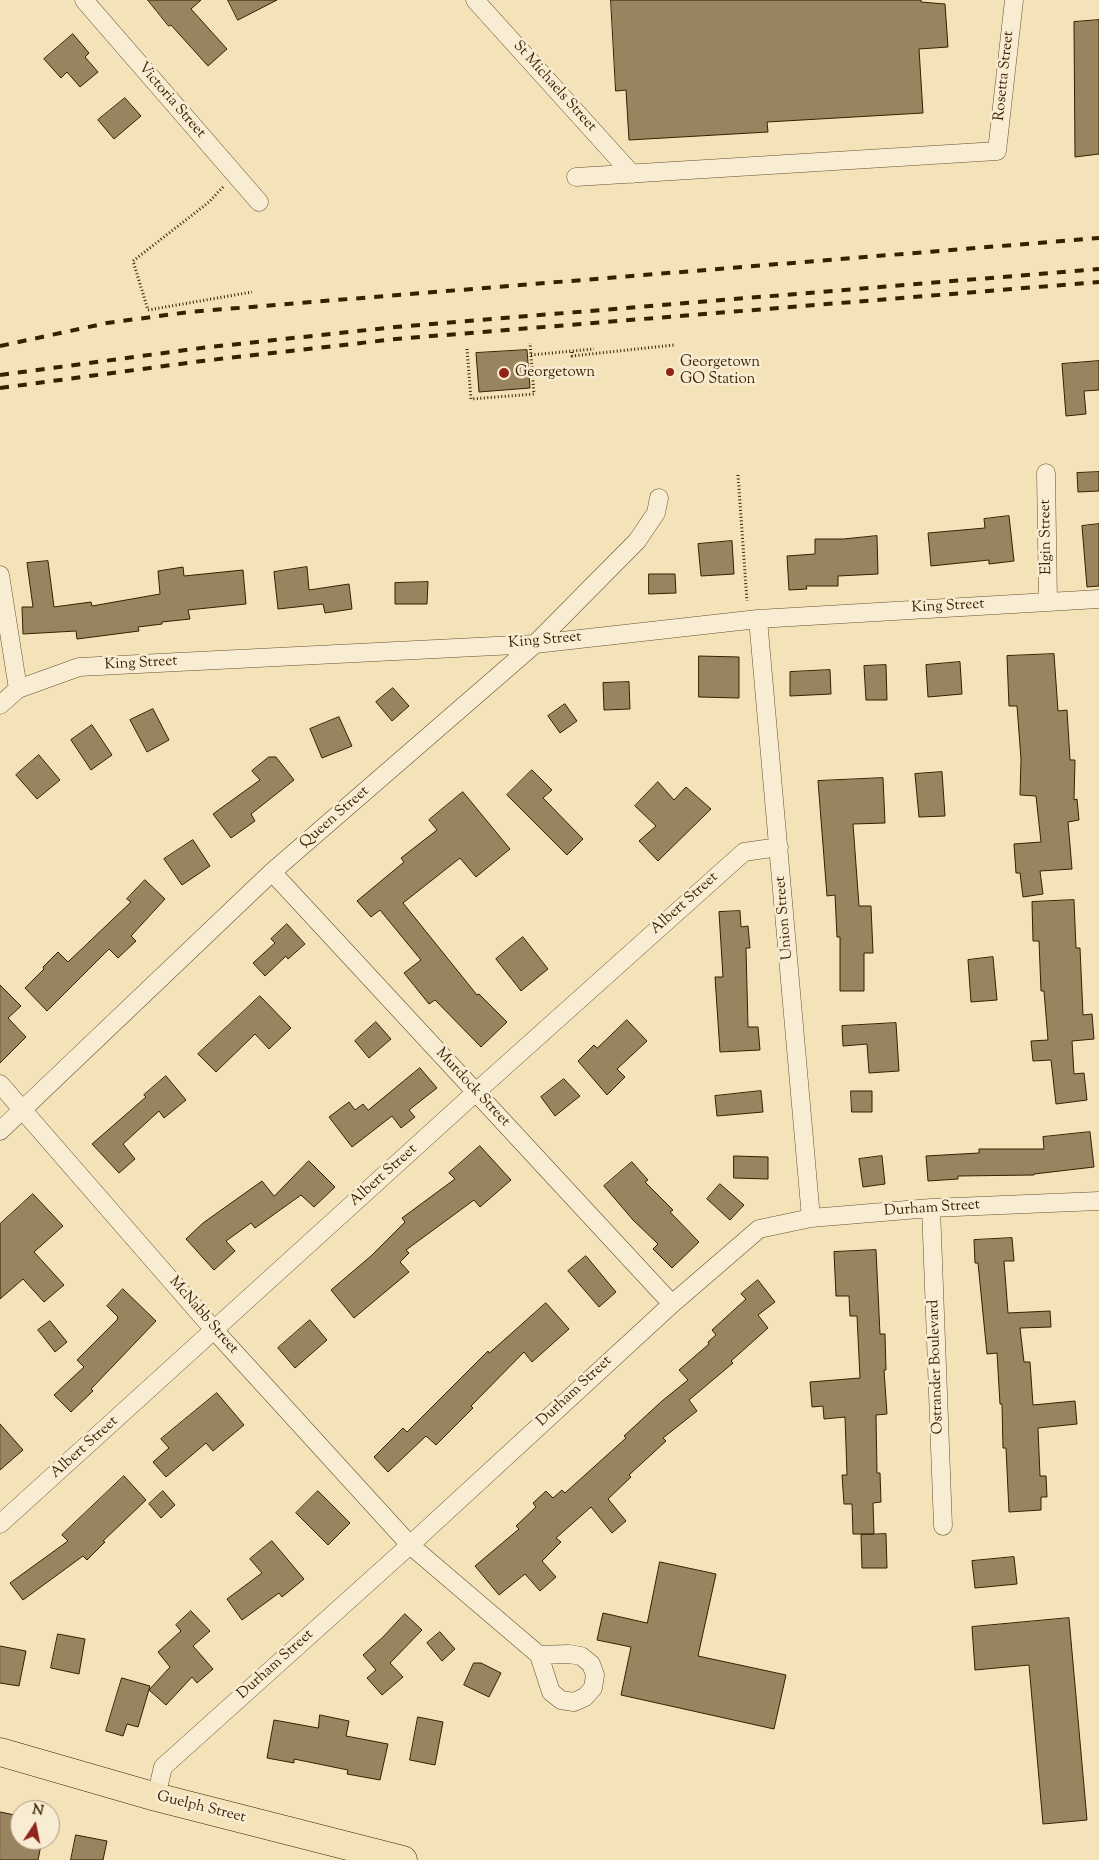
<!DOCTYPE html>
<style>
body{margin:0}
#map{position:relative;width:1099px;height:1860px;overflow:hidden;background:#f4e2b9;font-family:"Sorts Mill Goudy",serif}
canvas{display:block}
.north{position:absolute;left:10px;top:1800px;width:50px;height:50px;box-sizing:border-box;background:#f8ecd2;border:1px solid #ab9a7e;border-radius:50%;rotate:11deg;font-size:14px;font-weight:700;line-height:20px;text-align:center;color:#371f00}
.north::after{content:'';display:block;margin:auto;width:18px;height:22px;background:#8f2418;clip-path:polygon(50% 0,100% 100%,50% 72%,0 100%)}
</style>
<div id="map">
<canvas width="1099" height="1860"></canvas>
<div class="north">N</div>
</div>
<script>
const g = document.querySelector('canvas').getContext('2d');
g.lineJoin = 'round';
function fillPath(path, color) { g.fillStyle = color; g.fill(path, 'evenodd'); }
function strokePath(path, color, width, dash) { g.strokeStyle = color; g.lineWidth = width; g.lineCap = dash ? 'butt' : 'round'; g.setLineDash(dash || []); g.stroke(path); }
function write(font, color, halo, rows, align = 'center') {
  g.font = font + ' "Sorts Mill Goudy",serif'; g.lineWidth = 5; g.setLineDash([]); g.textBaseline = 'middle'; g.strokeStyle = halo; g.fillStyle = color; for (const [text, x, y, turn = 0] of rows) {
    g.save(); g.translate(x, y); g.rotate((+turn || 0) * Math.PI / 180); g.textAlign = isNaN(turn) ? turn : align; if (halo) g.strokeText(text, 0, 0); g.fillText(text, 0, 0); g.restore();
  }
}
const building = new Path2D(`
 M148 0H201L191 9 227 49 208 66 171 25 169 26Z
 M228 0H277L238 20Z
 M611 0H921V2L945 4 948 47 919 49 923 113 767 122 768 132 629 140 626 90 616 91Z
 M1099 20V154L1075 157 1074 22Z
 M73 34 89 53 85 57 98 72 80 87 67 72 61 78 44 59Z
 M125 98 141 116 114 139 98 120Z
 M527 350 530 388 479 392 476 353Z
 M1099 361V390L1084 391 1086 414 1066 416 1062 364Z
 M1099 472V491L1078 492 1077 473Z
 M1009 516 1014 561 989 564V560L931 566 928 533 985 528 984 519Z
 M1099 524V586L1087 587 1082 526Z
 M877 536 878 574 838 576V586H806L807 589 789 590 787 556 815 554V539H843Z
 M732 541 734 574 701 576 698 544Z
 M48 561 54 607 91 602 92 606 160 594 158 571 183 567 184 576 243 570 246 604 188 610 190 619 162 622V624L138 627 139 631 77 639 76 631 23 634 22 607H33L27 563Z
 M307 567 309 590 349 584 352 609 325 613 323 604 278 609 274 572Z
 M649 574H675L676 593 649 594Z
 M428 582 427 604H395V583Z
 M1054 654 1058 711 1067 710 1070 760H1075L1074 800 1077 799 1079 820 1068 822 1072 869 1040 871 1043 894 1023 897 1020 873H1016L1014 844 1041 842 1036 796 1020 795 1021 759 1017 706H1009L1007 656Z
 M699 656 739 657V698L699 697Z
 M960 662 962 694 928 697 926 665Z
 M886 665 887 700H866L864 666Z
 M830 670 831 694 790 696V672Z
 M629 682 630 709 604 710 603 683Z
 M393 688 409 706 392 721 376 702Z
 M565 704 577 721 560 733 548 716Z
 M153 709 169 740 147 752 130 720Z
 M339 717 352 746 322 758 310 729Z
 M92 725 112 755 91 770 71 740Z
 M39 755 60 780 37 799 16 775Z
 M269 757H276L294 780 251 814 255 821 231 838 213 814 260 780 252 771Z
 M532 770 552 790 543 798 583 839 567 855 507 795Z
 M942 772 945 816 919 817 915 774Z
 M883 778 885 823 853 824 859 906H871L873 953H864V991H840V937H837L835 895 827 896 818 781Z
 M658 782 674 800 686 787 711 809 658 861 639 841 656 826 635 806Z
 M463 792 510 849 476 877 460 858 403 903 477 995 479 994 507 1022 481 1047 435 1000 429 1004 404 973 421 960 380 910 371 917 357 901 404 862 401 858 437 830 429 820Z
 M193 840 210 866 182 885 164 859Z
 M145 880 165 899 131 936 136 941 118 958 109 949 47 1011 25 988 44 969 43 967 58 952 68 962 131 902 127 899Z
 M1074 900 1076 948H1080L1083 1015 1092 1014 1094 1039 1072 1041 1074 1074 1084 1073 1087 1100 1056 1104 1051 1060 1033 1061 1031 1041 1048 1040 1044 991H1041L1039 941H1033L1032 902Z
 M740 911 741 927 748 926 750 948H746L748 1027H758L760 1050 720 1052 715 977H723L719 912Z
 M287 924 305 944 288 959 286 956 265 976 253 963 275 943 271 939Z
 M523 937 548 969 521 991 496 959Z
 M993 957 997 1000 971 1002 968 960Z
 M0 985 21 1006 8 1018 26 1037 0 1063Z
 M260 996 291 1028 269 1049 255 1034 216 1072 198 1054Z
 M627 1020 647 1041 617 1069 625 1077 607 1095 578 1061 594 1045 597 1048Z
 M376 1022 391 1039 369 1058 355 1041Z
 M896 1023 899 1071 869 1073 867 1044 843 1046 842 1026Z
 M420 1068 437 1088 409 1110 415 1117 401 1128 392 1116 352 1147 329 1117 349 1102 355 1110 363 1104 368 1110Z
 M166 1076 186 1100 164 1118 159 1111 123 1144 135 1159 119 1173 92 1144 146 1097 144 1095Z
 M564 1079 580 1096 555 1116 541 1097Z
 M761 1091 763 1112 717 1116 715 1096Z
 M851 1091H872V1112H852Z
 M1090 1132 1094 1167 1034 1174V1175L958 1176V1179L928 1181 926 1156 979 1153V1149H1044L1043 1137Z
 M480 1146 511 1180 480 1207 474 1200 406 1250 409 1253 400 1262 409 1272 354 1318 331 1290 371 1256 405 1222 402 1218 455 1179 449 1173Z
 M734 1156 768 1157V1179L734 1178Z
 M882 1156 885 1184 863 1187 859 1159Z
 M309 1161 335 1187 314 1207 301 1195 255 1228 251 1223 226 1241 235 1251 214 1270 186 1239 203 1223 262 1181 274 1196Z
 M632 1162 648 1180 645 1182 673 1210 670 1212 699 1242 672 1268 653 1249 658 1244 633 1220 604 1186Z
 M720 1184 744 1205 730 1220 707 1199Z
 M33 1194 63 1226 34 1252 64 1285 44 1302 23 1279 0 1299V1224Z
 M1012 1238 1014 1261H1004L1008 1313 1050 1311 1051 1327 1020 1328 1024 1362H1030L1033 1405 1075 1401 1077 1424 1038 1428 1040 1476H1046L1047 1497H1041V1510L1009 1512 1006 1448H1003L1002 1404H1000L997 1353 987 1354 978 1263H975L974 1240Z
 M876 1250 880 1334H885L886 1370H884L887 1414 876 1415 877 1473H880L881 1502 873 1503 874 1534H853L852 1504H844L842 1475H847L845 1417 824 1419 823 1406 812 1407 810 1382 860 1378 857 1316H850L849 1296H836L834 1252Z
 M586 1256 616 1292 599 1307 568 1271Z
 M758 1280 775 1302 758 1315 768 1328 731 1361 733 1363 689 1400 697 1411 663 1438 666 1441 629 1475 631 1477 608 1499 626 1521 612 1533 591 1507 556 1538 561 1542 542 1561 556 1577 540 1591 525 1574 499 1595 475 1566 519 1529 516 1526 536 1507 533 1503 546 1491 553 1498 562 1490 565 1493 626 1438 624 1436 662 1401 688 1380 679 1370 709 1344 708 1342 716 1335 712 1330 746 1299 741 1294Z
 M123 1289 156 1321 91 1389 93 1391 71 1412 54 1395 84 1367 77 1360 117 1320 118 1317 107 1306Z
 M546 1303 569 1329 532 1362 524 1352 471 1406 473 1408 436 1445 426 1436 388 1472 374 1457 403 1428 407 1432 488 1351 489 1353Z
 M310 1320 327 1340 295 1368 278 1348Z
 M50 1321 67 1342 55 1352 38 1330Z
 M217 1393 244 1425 213 1451 206 1443 166 1477 153 1462 169 1448 161 1439Z
 M0 1424 23 1450 0 1470Z
 M124 1476 146 1500 103 1541 105 1542 87 1560 83 1556 23 1600 10 1583 68 1541 62 1535Z
 M163 1491 175 1505 161 1518 149 1504Z
 M318 1491 350 1523 328 1545 296 1513Z
 M886 1534 887 1568H862L861 1535Z
 M272 1541 304 1579 282 1597 279 1593 242 1620 227 1599 262 1573 250 1559Z
 M1014 1557 1017 1584 975 1588 972 1561Z
 M660 1562 716 1574 698 1656 786 1675 774 1729 621 1695 631 1647 597 1640 603 1613 647 1623Z
 M191 1611 210 1631 193 1646 213 1669 197 1683 192 1677 166 1705 149 1690 170 1667 158 1652 181 1631 176 1625Z
 M405 1614 422 1630 390 1663 403 1677 382 1695 367 1678 376 1670 363 1655 382 1638Z
 M1069 1618 1087 1820 1043 1824 1029 1665 975 1670 972 1627Z
 M440 1632 455 1649 442 1661 427 1643Z
 M58 1634 85 1639 79 1674 51 1668Z
 M0 1646 26 1651 19 1686 0 1683Z
 M474 1663H481L501 1673 489 1697 464 1685Z
 M122 1678 150 1686 138 1727 127 1724 123 1736 106 1731Z
 M320 1715 349 1721 346 1736 388 1744 380 1780 347 1774 348 1770 294 1759V1763L267 1758 274 1720 318 1728Z
 M418 1717 443 1722 435 1765 410 1760Z
 M0 1812 20 1816V1840H42L38 1860H0Z
 M76 1835 107 1841 103 1860H71Z`);
const path = new Path2D(`
 M223 187 209 202 133 261 148 310 252 292
 M467 349 471 399 534 394 530 343
 M572 352V356L674 345
 M531 355 594 349
 M738 475 747 601`);
const street = new Path2D(`
 M84 0 259 202
 M475 0 632 174
 M576 177 997 151 1014 0
 M1046 473 1048 601
 M0 575 18 689
 M758 619 811 1218
 M0 705 18 689 79 667 535 644 758 619 1099 599
 M272 872 672 1304
 M0 1084 215 1331 410 1545 539 1655 551 1692 561 1700 574 1702 585 1697 593 1688 595 1675 591 1664 581 1656 569 1654 539 1655
 M0 1131 272 872 535 644 637 541 656 513 659 498
 M931 1208 943 1526
 M0 1524 476 1092 744 852 779 847
 M156 1797 163 1767 410 1545 672 1304 759 1229 811 1218 931 1208 1099 1201`);
const primary = new Path2D(`
 M0 1752 156 1797 403 1860`);
const rail = new Path2D(`
 M0 346 107 323 189 312 1099 238
 M0 375 201 348 395 327 1099 269
 M0 388 202 361 396 339 1099 282`);
const markers = [
 [670,372,5,"#8f2418"],
 [504,373,6,"#8f2418"]
];
const streetNames = [
 ["Rosetta Street",1005,76,-84],
 ["St Michaels Street",554,87,48],
 ["Victoria Street",171,101,49],
 ["Elgin Street",1047,537,-91],
 ["King Street",948,607,-3],
 ["King Street",545,641,-5],
 ["King Street",141,664,-3],
 ["Queen Street",335,818,-41],
 ["Albert Street",685,904,-42],
 ["Union Street",785,918,-95],
 ["Murdock Street",472,1088,47],
 ["Albert Street",384,1176,-42],
 ["Durham Street",932,1209,-4],
 ["McNabb Street",203,1316,49],
 ["Ostrander Boulevard",937,1367,-92],
 ["Durham Street",575,1392,-43],
 ["Albert Street",85,1448,-42],
 ["Durham Street",276,1665,-42],
 ["Guelph Street",201,1808,14]
];
const poiNames = [
 ["Georgetown",680,363],
 ["GO Station",680,380],
 ["Georgetown",515,373]
];
fillPath(building, '#998460');
strokePath(building, '#371f00', 1);
strokePath(street, '#66502e', 19);
strokePath(primary, '#371f00', 29);
strokePath(path, '#371f00', 3, [1, 2.5]);
strokePath(street, '#f8ecd2', 18);
strokePath(primary, '#f4e2b9', 28);
strokePath(rail, '#371f00', 4, [9, 9]);
for (const [x, y, r, color] of markers) { const dot = new Path2D(); dot.arc(x, y, r, 0, 2 * Math.PI); g.fillStyle = color; g.fill(dot); strokePath(dot, '#f8ecd2', 2); }
write('15px', '#371f00', '#f8ecd2', streetNames);
write('15px', '#371f00', '#f8ecd2', poiNames, 'left');
</script>
